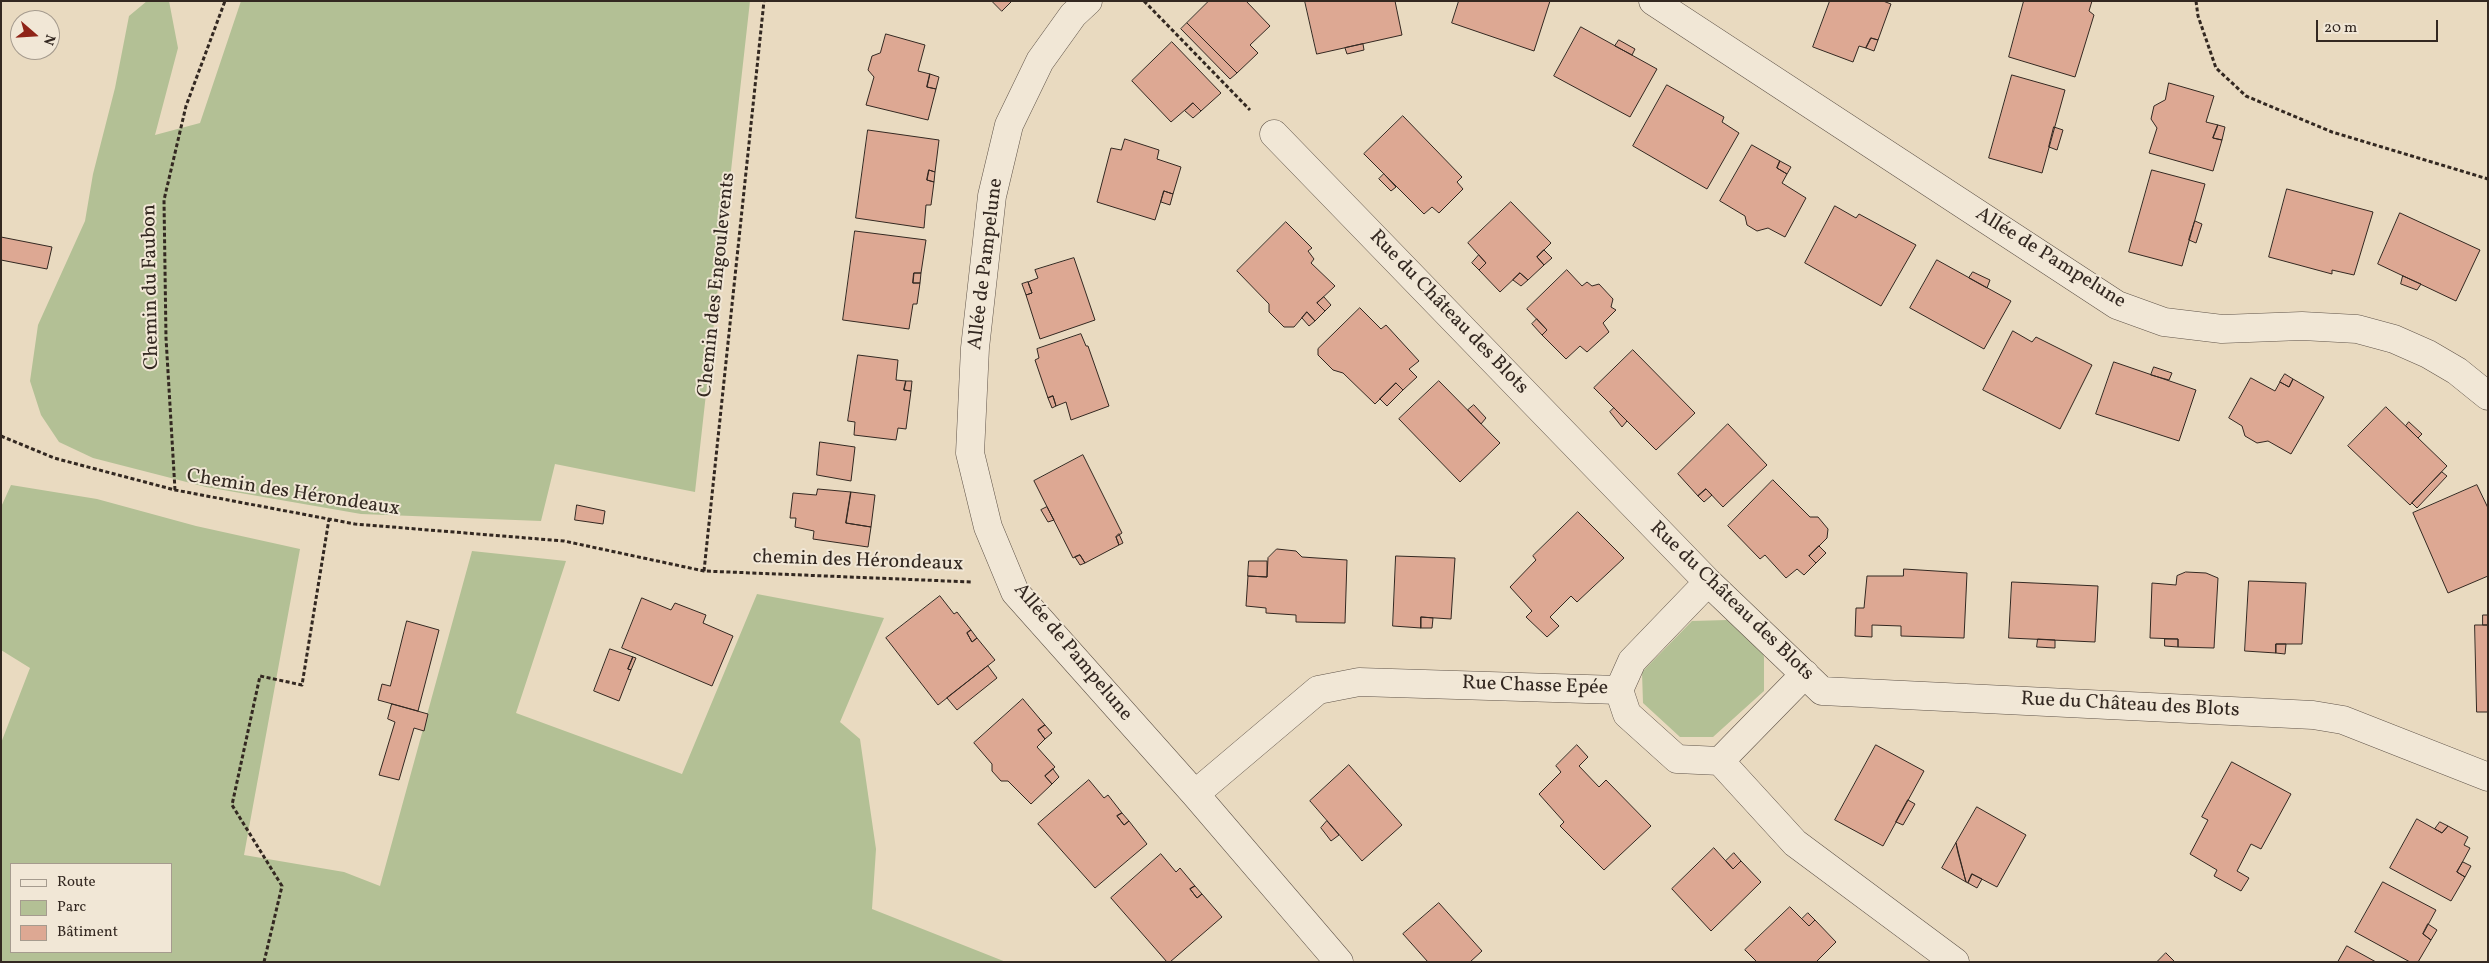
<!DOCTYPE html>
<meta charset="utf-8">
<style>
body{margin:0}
#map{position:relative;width:2489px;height:963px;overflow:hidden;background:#e9dac0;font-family:Vollkorn,serif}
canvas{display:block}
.frame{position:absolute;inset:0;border:2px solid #332821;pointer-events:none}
.legend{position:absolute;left:10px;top:863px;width:162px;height:90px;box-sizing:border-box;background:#f1e7d6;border:1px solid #a59b8e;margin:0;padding:6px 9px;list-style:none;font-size:15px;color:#332821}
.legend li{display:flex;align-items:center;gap:10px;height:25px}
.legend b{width:25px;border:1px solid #a59b8e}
.north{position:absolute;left:10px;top:10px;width:50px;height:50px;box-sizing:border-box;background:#f1e7d6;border:1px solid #a59b8e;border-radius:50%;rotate:109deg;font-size:14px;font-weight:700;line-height:20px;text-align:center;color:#332821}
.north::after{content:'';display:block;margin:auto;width:18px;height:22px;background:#8f2418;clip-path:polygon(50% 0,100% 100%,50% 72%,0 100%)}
.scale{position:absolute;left:2316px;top:20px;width:122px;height:22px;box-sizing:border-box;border:2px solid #332821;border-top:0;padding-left:6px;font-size:15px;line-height:18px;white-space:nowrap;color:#332821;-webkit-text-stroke:4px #f1e7d6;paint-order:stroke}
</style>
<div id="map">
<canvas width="2489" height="963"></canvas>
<div class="frame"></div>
<ul class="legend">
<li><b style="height:6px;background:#f1e7d6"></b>Route</li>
<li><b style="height:14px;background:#b3c095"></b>Parc</li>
<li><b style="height:14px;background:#dda893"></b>Bâtiment</li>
</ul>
<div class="north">N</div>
<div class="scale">20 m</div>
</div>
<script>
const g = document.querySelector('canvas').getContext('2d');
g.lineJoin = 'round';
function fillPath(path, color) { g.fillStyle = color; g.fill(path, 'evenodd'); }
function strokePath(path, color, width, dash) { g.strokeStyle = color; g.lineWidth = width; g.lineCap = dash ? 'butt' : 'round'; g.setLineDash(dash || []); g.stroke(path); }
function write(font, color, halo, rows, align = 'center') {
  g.font = font + ' Vollkorn,serif'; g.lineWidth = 4; g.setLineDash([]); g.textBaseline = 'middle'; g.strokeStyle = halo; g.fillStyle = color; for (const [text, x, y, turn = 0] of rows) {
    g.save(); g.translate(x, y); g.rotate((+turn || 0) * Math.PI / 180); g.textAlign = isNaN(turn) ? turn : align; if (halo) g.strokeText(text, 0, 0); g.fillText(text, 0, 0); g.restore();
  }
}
const green = new Path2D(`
 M147 1H169L178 48 155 135 200 123 241 1H750L695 492 555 464 541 521 361 514 206 487 93 458 59 442 41 415 30 381 38 325 85 221 93 174 115 88 129 16Z
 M11 485 97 499 196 526 300 549 244 855 344 872 380 886 472 551 566 561 516 713 682 774 757 594 884 618 840 722 860 739 876 849 872 909 1006 962H1V743L30 668 1 650V507ZM11 864H171V952H11Z
 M1727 620 1762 651 1764 657V691L1713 737H1680L1643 703 1642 672 1692 621Z`);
const building = new Path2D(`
 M992 1H1012L1002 11Z
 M1209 1H1246L1270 26 1250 45 1258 53 1237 73 1187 23Z
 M1305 1H1395L1402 35 1317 54Z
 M1459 1H1550L1534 51 1452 23Z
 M1830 1H1883L1891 4 1878 40 1871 38 1866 48 1859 46 1853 62 1813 47Z
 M2024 1H2092L2089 11 2094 15 2075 77 2009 57Z
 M1187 23 1237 73 1230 79 1181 29Z
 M1581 27 1657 69 1630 117 1554 76Z
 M886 34 925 45 918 71 930 74 927 87 936 89 928 120 866 105 874 77 868 70 872 56 880 53Z
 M1871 38 1878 40 1874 51 1866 48Z
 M1619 40 1635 49 1632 55 1615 46Z
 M1172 42 1221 93 1201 111 1193 103 1171 122 1132 81Z
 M1363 44 1364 50 1347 54 1345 48Z
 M930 74 939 77 936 89 927 87Z
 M2012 75 2065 90 2042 173 1989 158Z
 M2169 83 2214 96 2206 122 2218 125 2213 138 2222 140 2213 171 2149 153 2157 128 2151 119 2154 106 2165 100Z
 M1667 85 1724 117 1722 122 1739 133 1707 189 1633 146Z
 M1193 103 1201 111 1193 118 1185 111Z
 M1403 116 1462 177 1457 182 1463 189 1439 213 1432 207 1424 214 1364 154Z
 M2218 125 2225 127 2222 140 2213 138Z
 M2054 127 2063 130 2057 150 2049 147Z
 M868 130 939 140 935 172 929 170 927 180 934 182 931 205H926L924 228 856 218Z
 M1125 139 1159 150 1157 159 1181 167 1173 194 1164 191 1155 220 1097 202 1111 148 1121 150Z
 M1752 145 1780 161 1777 168 1787 174 1782 183 1806 198 1785 237 1768 228 1757 231 1747 225 1745 216 1720 201Z
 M1780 161 1791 167 1787 174 1777 168Z
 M929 170 935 172 934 182 927 180Z
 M2152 170 2205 184 2182 266 2129 252Z
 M1384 174 1396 187 1391 191 1379 179Z
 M2287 189 2373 212 2354 275 2332 270V274L2269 257Z
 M1164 191 1173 194 1170 205 1161 202Z
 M1511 202 1551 243 1537 257 1544 265 1528 280 1520 273 1500 292 1479 270 1486 263 1468 243Z
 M1835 206 1856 218 1859 214 1916 245 1881 306 1805 263Z
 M2400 213 2480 250 2456 301 2378 264Z
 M2195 221 2202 224 2196 243 2189 240Z
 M1286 222 1312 248 1308 251 1314 259 1311 263 1335 286 1317 303 1325 311 1315 321 1307 312 1294 327H1284L1269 312V304L1237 271Z
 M855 231 926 240 921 273H914L913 283H920L917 304H913L909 329 843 320Z
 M1 237 52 247 47 269 1 260Z
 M1544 250 1552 258 1544 265 1537 257Z
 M1479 255 1486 263 1479 270 1472 263Z
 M1074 258 1095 320 1040 339 1026 295 1032 293 1028 282 1038 278 1035 270Z
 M1937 260 2011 301 1984 349 1910 308Z
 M1567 270 1582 286 1587 282 1592 286 1599 284 1613 299 1611 307 1616 310 1603 323 1609 332 1587 352 1580 346 1566 359 1542 335 1547 330 1527 309Z
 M1973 272 1990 280 1987 288 1969 278Z
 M914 273H921L920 283H913Z
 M1520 273 1528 280 1521 286 1513 280Z
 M2403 276 2421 284 2417 290 2401 284Z
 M1028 282 1032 293 1026 295 1022 284Z
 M1324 297 1331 305 1325 311 1317 303Z
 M1360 308 1381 329 1386 325 1419 361 1409 369 1417 377 1403 390 1396 383 1375 404 1343 373 1333 370 1318 355V349Z
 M1307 312 1315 321 1309 326 1302 318Z
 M1537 319 1547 330 1542 335 1532 324Z
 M2013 331 2032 342 2036 337 2092 365 2060 429 1983 390Z
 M1081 334 1086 346H1088L1109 406 1071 420 1066 402 1056 406 1053 396 1048 398 1035 360 1039 358 1037 349Z
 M1633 350 1695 413 1656 450 1594 388Z
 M858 355 898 360 896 380 906 381 904 390 911 391 906 429 898 428 896 440 854 435 855 422 848 421Z
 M2114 362 2196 390 2179 441 2096 414Z
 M2154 367 2172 373 2169 380 2151 375Z
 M2285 374 2293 379 2289 387 2280 382Z
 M2251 378 2275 391 2280 382 2289 387 2293 379 2324 397 2291 454 2268 441 2257 443 2245 436 2242 426 2229 418Z
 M906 381H912L911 391 904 390Z
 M1439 381 1500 443 1460 482 1399 419Z
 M1396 383 1403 390 1387 406 1380 399Z
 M1053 396 1056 406 1052 408 1048 398Z
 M1474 405 1486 418 1481 424 1468 410Z
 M2386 407 2447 466 2410 505 2348 446Z
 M1614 408 1627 421 1622 427 1610 412Z
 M2409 422 2422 434 2418 438 2406 426Z
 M1728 424 1767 465 1723 507 1706 489 1698 496 1678 474Z
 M820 442 855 447 851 481 817 475Z
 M1083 455 1122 533 1116 537 1119 545 1085 563 1080 555 1073 558 1034 481Z
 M2442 472 2447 476 2417 508 2412 503Z
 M1773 480 1810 517H1818L1828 529 1827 538 1809 556 1816 563 1804 575 1797 569 1786 578 1765 555 1760 559 1728 526Z
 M2477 485 2488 508V576L2448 593 2413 513Z
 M818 489 851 492 846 523 871 527 868 547 813 539 814 531 795 527 796 518H790L793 493 816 495Z
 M1706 489 1712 495 1704 502 1698 496Z
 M851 492 875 495 871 527 846 523Z
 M577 505 605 511 603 524 575 520Z
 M1047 507 1054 520 1048 522 1041 510Z
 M1578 512 1624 558 1577 602 1571 596 1550 617 1559 626 1547 637 1526 617 1532 611 1510 587 1536 560 1533 556Z
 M1119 534 1123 543 1119 545 1116 537Z
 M1819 546 1826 553 1816 563 1809 556Z
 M1277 549 1296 551 1302 557 1347 560 1345 623 1296 622V615L1266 613V608L1246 606 1248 576 1267 577 1268 558Z
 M1080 555 1085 563 1080 565 1075 557Z
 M1396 556 1455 558 1451 619 1421 617V628L1393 626Z
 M1249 561H1267V577L1248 576Z
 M1904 569 1967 573 1964 638 1901 636V626L1872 625V637L1855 636 1856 608H1864L1867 576H1903Z
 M2186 572 2206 573 2218 578 2214 648 2178 647V639L2150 638 2152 583 2176 585 2177 576Z
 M2249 581 2306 583 2302 644H2276V653L2245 651Z
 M2012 582 2098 586 2095 642 2009 638Z
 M940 596 954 614 957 612 971 630 967 633 972 642 977 638 995 660 938 705 886 638Z
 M642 598 671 610 675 603 706 615 703 623 733 636 712 686 622 648Z
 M2483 615H2488V625H2483Z
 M1421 617 1433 618 1432 628H1421Z
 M407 621 439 630 418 711 378 700 382 684 390 686Z
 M2475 625H2488V712H2477Z
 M971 630 977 638 972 642 967 633Z
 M2038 639 2055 640V648L2037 647Z
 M2165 639H2178V647L2165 646Z
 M2276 644H2286L2285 654 2276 653Z
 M610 649 633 657 628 669 631 670 619 701 594 691Z
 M633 657 636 658 631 670 628 669Z
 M988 666 997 678 957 710 947 698Z
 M1023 699 1045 725 1038 730 1045 739 1037 747 1055 767 1045 776 1052 784 1031 804 1008 781H1001L992 771V764L974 743Z
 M392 704 428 714 424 731 414 728 399 780 379 775 395 722 388 719Z
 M1045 725 1052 733 1045 739 1038 730Z
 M1577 745 1588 757 1579 766 1599 787 1606 780 1651 826 1604 870 1560 826 1564 822 1539 794 1561 772 1556 766Z
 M1876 745 1924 771 1883 846 1835 820Z
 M2232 762 2291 794 2261 849 2251 844 2237 871 2249 878 2241 891 2214 876 2217 870 2190 854 2208 820 2202 817Z
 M1349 765 1402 825 1362 861 1310 801Z
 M1053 769 1059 777 1052 784 1045 776Z
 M1089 780 1104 798 1108 795 1122 813 1117 816 1124 825 1129 821 1147 844 1095 888 1038 824Z
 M1908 800 1915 804 1903 825 1896 822Z
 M1977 807 2026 835 1997 887 1972 874 1968 883 1966 882 1956 843Z
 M1122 813 1129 821 1124 825 1117 816Z
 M2417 819 2442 833 2448 826 2468 837 2464 845 2470 848 2457 872 2465 877 2451 901 2390 868Z
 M1327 821 1339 835 1331 841 1321 828Z
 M2440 822 2448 826 2442 833 2435 829Z
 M1956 843 1958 853 1966 882 1942 868Z
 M1714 848 1733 869 1741 861 1761 882 1711 931 1672 889Z
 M1734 853 1741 861 1733 869 1726 861Z
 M1161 854 1176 872 1180 868 1195 886 1190 889 1197 898 1202 894 1222 917 1170 962H1167L1111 898Z
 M2463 862 2471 866 2465 877 2457 872Z
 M1972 874 1982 879 1977 888 1968 883Z
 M2383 882 2436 910 2423 934 2431 940 2418 962H2410L2355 932Z
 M1195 886 1202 894 1197 898 1190 889Z
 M1439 903 1482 951 1470 962H1428L1403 934Z
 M1790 907 1809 926 1815 920 1836 942 1816 962H1757L1745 950Z
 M1808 913 1815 920 1809 926 1802 919Z
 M2428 924 2437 930 2431 940 2423 934Z
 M2347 946 2376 962H2338Z
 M2166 953 2175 962H2157Z`);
const path = new Path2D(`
 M1144 1 1250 110
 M2196 1 2198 16 2216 68 2246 96 2332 132 2488 179
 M1 436 54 458 175 490 355 524 564 541 704 571 972 582
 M175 490 166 338 164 200 186 106 225 1
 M704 571 764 1
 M264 962 282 886 232 805 260 676 302 685 329 519`);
const minor = new Path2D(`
 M1088 1 1073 15 1040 61 1009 125 992 196 975 348 970 453 988 527 1015 592 1195 794 1339 962
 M1653 1 2117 305 2164 322 2222 329 2302 326 2357 329 2394 339 2428 354 2457 371 2488 396
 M1274 134 1708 582 1822 691 2313 715 2343 720 2488 777
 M1619 690 1632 661 1708 582
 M1720 761 1805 674
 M1195 794 1318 690 1359 682 1619 690 1627 714 1677 759 1720 761 1795 843 1955 962`);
const streetNames = [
 ["Allée de Pampelune",2050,259,32],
 ["Allée de Pampelune",987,264,-83],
 ["Chemin des Engoulevents",718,285,-84],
 ["Chemin du Faubon",152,287,-91],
 ["Rue du Château des Blots",1448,313,46],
 ["Chemin des Hérondeaux",293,494,9],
 ["chemin des Hérondeaux",858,562,2],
 ["Rue du Château des Blots",1731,602,44],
 ["Allée de Pampelune",1072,653,50],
 ["Rue Chasse Epée",1535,687,2],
 ["Rue du Château des Blots",2130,706,3]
];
fillPath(green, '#b3c095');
fillPath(building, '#dda893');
strokePath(building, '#332821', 1);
strokePath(minor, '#605449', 29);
strokePath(path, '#332821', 3, [4, 2.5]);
strokePath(minor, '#f1e7d6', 28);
write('20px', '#332821', '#f1e7d6', streetNames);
</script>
